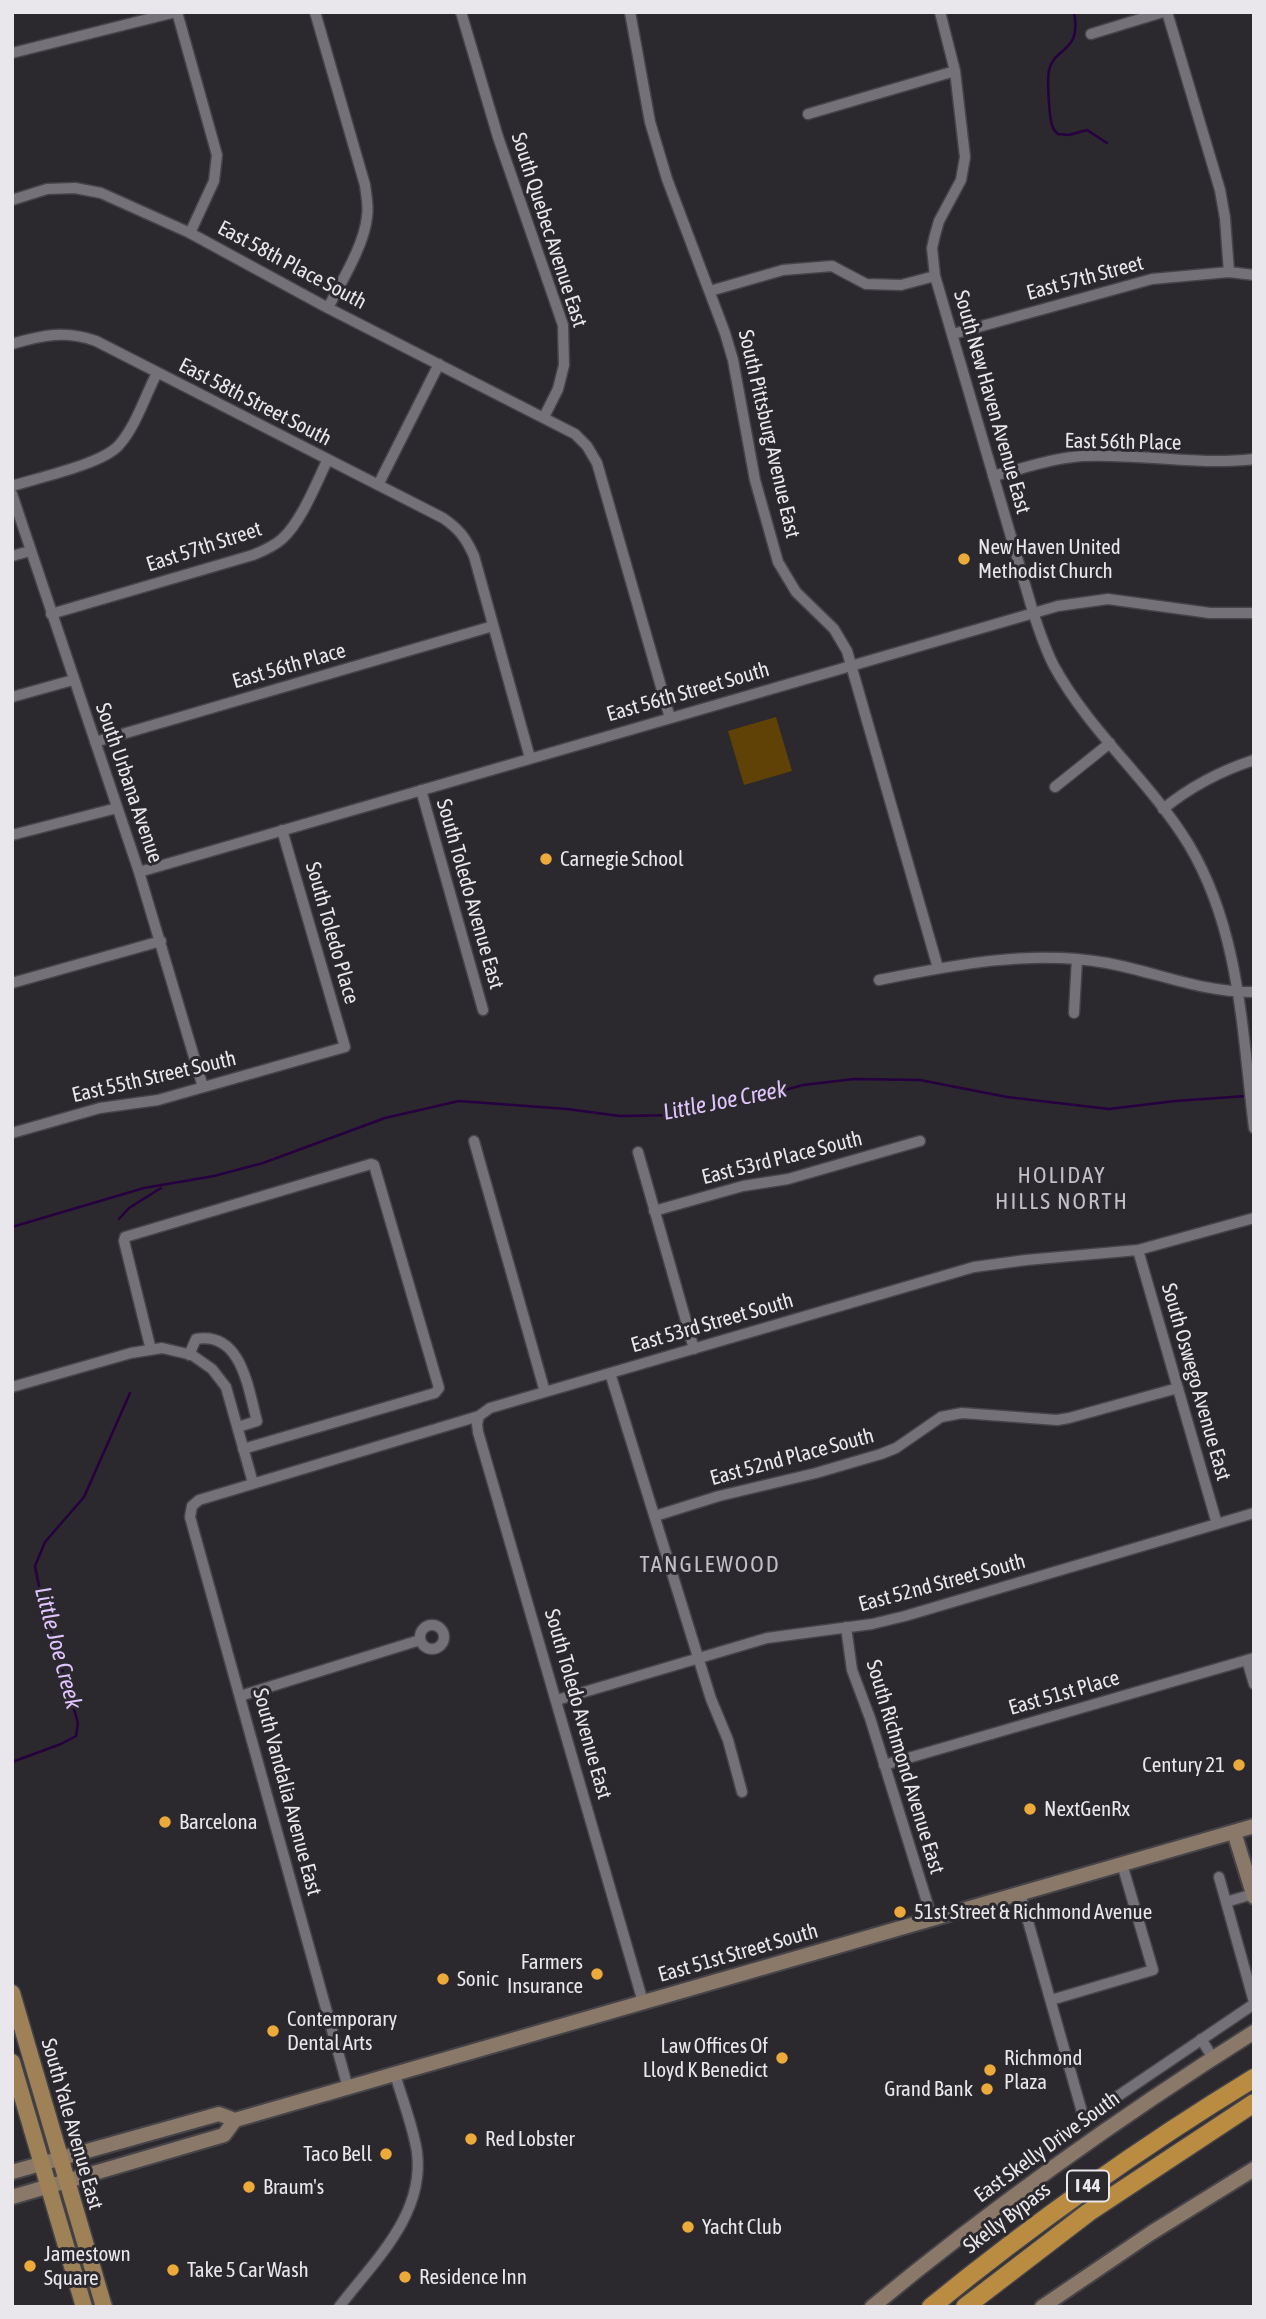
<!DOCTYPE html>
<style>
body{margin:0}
#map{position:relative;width:1266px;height:2319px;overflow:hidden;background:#2b282e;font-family:"Asap Condensed",sans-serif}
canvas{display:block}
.frame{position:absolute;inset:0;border:14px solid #e9e7eb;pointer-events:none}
</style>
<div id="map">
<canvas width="1266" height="2319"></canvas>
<div class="frame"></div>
</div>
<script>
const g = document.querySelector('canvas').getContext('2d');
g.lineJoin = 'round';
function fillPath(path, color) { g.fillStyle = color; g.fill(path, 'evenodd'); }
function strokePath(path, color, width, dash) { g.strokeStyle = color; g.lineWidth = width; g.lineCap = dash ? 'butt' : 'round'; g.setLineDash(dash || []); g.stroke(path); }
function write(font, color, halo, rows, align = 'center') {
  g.font = font + ' "Asap Condensed",sans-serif'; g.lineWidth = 6; g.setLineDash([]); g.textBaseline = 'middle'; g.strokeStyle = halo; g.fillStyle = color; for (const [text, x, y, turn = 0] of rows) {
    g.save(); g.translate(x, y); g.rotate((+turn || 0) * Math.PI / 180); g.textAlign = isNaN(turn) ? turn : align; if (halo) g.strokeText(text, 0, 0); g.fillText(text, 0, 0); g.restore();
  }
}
const green = new Path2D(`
 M776 717 792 771 744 785 728 731Z`);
const stream = new Path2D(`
 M1074 12C1082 53 1055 46 1049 70 1047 79 1049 116 1052 125 1053 130 1055 131 1058 134L1069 135 1087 130 1107 143
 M119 1219 129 1208 161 1188
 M12 1227 144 1188 214 1176 263 1163 385 1118 459 1101 567 1109 620 1116 678 1115 730 1105 803 1085 854 1079 920 1080 1007 1097 1109 1109 1175 1101 1246 1096
 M12 1762 61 1744 76 1736 78 1723 42 1601 35 1566 45 1542 84 1497 130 1393`);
const street = new Path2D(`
 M177 12 217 155 214 181 190 233
 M315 12 365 185C366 195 369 206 367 217 364 246 341 282 328 308
 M461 12 498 137 563 325 564 365 558 389 544 417
 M630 12 650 122 667 179 725 333 733 360 755 480 778 562 796 592 834 629 847 651 938 968
 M940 12 955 71 965 157 961 180 939 221 935 235 932 248 935 276 1033 612C1039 630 1045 649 1054 666 1090 732 1150 781 1189 845 1240 931 1242 1031 1254 1128
 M1167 12 1220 190 1225 218 1229 272
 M1091 34 1163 12
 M12 53 176 12
 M808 114 955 71
 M12 200 47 189 75 188 101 193 190 233 328 308 575 434 587 446 597 463 670 718
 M710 291 783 270 832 266 866 284 901 285 935 276
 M953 334 1152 279 1229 272 1254 275
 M12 344C42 335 66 330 96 341L443 518C459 529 466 538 474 556L530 758
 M993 476C1022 469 1052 458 1082 456 1140 453 1196 466 1254 459
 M378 485 439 364
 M12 486C37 478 103 464 119 445 136 426 145 396 157 373
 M12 494 139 872 203 1087
 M12 556 30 551
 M51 614 253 555C263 551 274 546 282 539 301 522 316 484 327 461
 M12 697 73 680
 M95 742 493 626
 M1055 787 1110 743
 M421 790 483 1010
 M1163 809C1190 787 1220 771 1254 760
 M12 835 117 808
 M139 872 1058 606 1108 599 1210 613H1254
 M879 980C953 965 1032 949 1107 963 1156 972 1204 993 1254 992
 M12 983 161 941
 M1074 1013 1077 959
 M12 1133 100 1108 158 1100 345 1047 282 830
 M474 1141 545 1392
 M638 1152 694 1349
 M654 1211 743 1186 788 1179 920 1141
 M1138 1250 1217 1524
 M151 1350 124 1241 125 1237 371 1164 374 1165 439 1388 435 1393 243 1449
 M189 1355 196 1339C242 1331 248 1389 257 1421L238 1427
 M610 1373 711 1699 728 1740 742 1792
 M12 1387 131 1353 162 1348 192 1355 212 1369 226 1387 253 1483
 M479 1416 477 1424 478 1432 643 2002
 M655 1516 719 1496 816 1473 881 1454 896 1448 941 1417 962 1413 1057 1420 1069 1418 1178 1388
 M420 1637a12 12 0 1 1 24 0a12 12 0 1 1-24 0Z
 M846 1627 852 1670 870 1718 932 1918
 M1247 1660 1254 1684
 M240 1696 420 1640
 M557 1700 767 1638 872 1624 905 1616 1254 1513
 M884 1765 1254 1658
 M1219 1877 1254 2002
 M1020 1893 1084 2119 1254 2004
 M1226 1902 1253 1894
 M1051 2000 1153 1970 1122 1864
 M1201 2039 1213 2058
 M348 2088 190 1517 192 1506 199 1500 479 1416 490 1408 974 1267 1026 1260 1138 1250 1254 1218
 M339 2307C374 2261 425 2215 417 2152 413 2126 402 2099 395 2074`);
const secondary = new Path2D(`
 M1234 1832 1254 1897
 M12 2172 219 2114 235 2120
 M12 2197 224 2135 235 2120 1254 1826
 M872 2307C993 2207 1121 2116 1254 2032
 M1042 2307 1151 2233 1254 2169`);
const primary = new Path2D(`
 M12 1993 104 2307
 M12 2062 84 2307`);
const highway = new Path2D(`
 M931 2307C1034 2223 1141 2147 1254 2078
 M965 2307 1089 2212 1254 2103`);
const markers = [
 [964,559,7,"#ebaa39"],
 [546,859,7,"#ebaa39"],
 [1239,1765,7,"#ebaa39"],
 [1030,1809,7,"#ebaa39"],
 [165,1822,7,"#ebaa39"],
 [900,1912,7,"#ebaa39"],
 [597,1974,7,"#ebaa39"],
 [443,1979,7,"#ebaa39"],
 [273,2031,7,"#ebaa39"],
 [782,2058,7,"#ebaa39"],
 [990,2070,7,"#ebaa39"],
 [987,2089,7,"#ebaa39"],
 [471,2139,7,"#ebaa39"],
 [386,2154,7,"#ebaa39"],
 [249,2187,7,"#ebaa39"],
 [688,2227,7,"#ebaa39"],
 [30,2266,7,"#ebaa39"],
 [173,2270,7,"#ebaa39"],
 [405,2277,7,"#ebaa39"]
];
const shields = [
 [1088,2186,42]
];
const shieldNames = [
 ["I 44",1088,2186]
];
const streetNames = [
 ["South Quebec Avenue East",549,230,72],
 ["East 58th Place South",292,265,28],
 ["East 57th Street",1085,278,-15],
 ["East 58th Street South",255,402,27],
 ["South New Haven Avenue East",992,402,74],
 ["South Pittsburg Avenue East",769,434,77],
 ["East 56th Place",1123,442,1],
 ["East 57th Street",204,547,-18],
 ["East 56th Place",289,666,-16],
 ["East 56th Street South",688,692,-16],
 ["South Urbana Avenue",129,783,71],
 ["South Toledo Avenue East",470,894,74],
 ["South Toledo Place",332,933,74],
 ["East 55th Street South",154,1077,-13],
 ["East 53rd Place South",782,1158,-14],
 ["East 53rd Street South",712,1323,-16],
 ["South Oswego Avenue East",1196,1382,74],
 ["East 52nd Place South",792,1457,-15],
 ["East 52nd Street South",942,1583,-15],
 ["East 51st Place",1064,1693,-16],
 ["South Toledo Avenue East",578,1704,74],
 ["South Richmond Avenue East",905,1767,73],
 ["South Vandalia Avenue East",287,1792,75],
 ["East 51st Street South",738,1953,-16],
 ["South Yale Avenue East",72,2124,74],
 ["East Skelly Drive South",1047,2147,-36],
 ["Skelly Bypass",1007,2218,-37]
];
const poiNames = [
 ["New Haven United",978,547],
 ["Methodist Church",978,571],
 ["Carnegie School",560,859],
 ["Century 21",1225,1765,"right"],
 ["NextGenRx",1044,1809],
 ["Barcelona",179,1822],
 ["51st Street & Richmond Avenue",914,1912],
 ["Farmers",583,1962,"right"],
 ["Insurance",583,1986,"right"],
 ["Sonic",457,1979],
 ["Contemporary",287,2019],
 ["Dental Arts",287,2043],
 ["Law Offices Of",768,2046,"right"],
 ["Lloyd K Benedict",768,2070,"right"],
 ["Richmond",1004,2058],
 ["Plaza",1004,2082],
 ["Grand Bank",973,2089,"right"],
 ["Red Lobster",485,2139],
 ["Taco Bell",372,2154,"right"],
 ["Braum's",263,2187],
 ["Yacht Club",702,2227],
 ["Jamestown",44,2254],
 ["Square",44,2278],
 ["Take 5 Car Wash",187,2270],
 ["Residence Inn",419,2277]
];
const waterNames = [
 ["Little Joe Creek",725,1101,-11],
 ["Little Joe Creek",58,1648,75]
];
const neighbourhoodNames = [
 ["HOLIDAY",1062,1176],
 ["HILLS NORTH",1062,1202],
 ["TANGLEWOOD",710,1565]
];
fillPath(green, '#614206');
strokePath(stream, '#27013f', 2.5);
strokePath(street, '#464449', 13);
strokePath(secondary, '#464449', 18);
strokePath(primary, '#464449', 19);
strokePath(highway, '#464449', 21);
strokePath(street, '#757178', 10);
strokePath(secondary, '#8a7968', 14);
strokePath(primary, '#9e8157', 16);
strokePath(highway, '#ba8c41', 18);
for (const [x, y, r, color] of markers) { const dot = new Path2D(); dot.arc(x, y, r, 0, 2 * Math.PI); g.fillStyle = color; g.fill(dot); strokePath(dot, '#2b282e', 2.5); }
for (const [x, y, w] of shields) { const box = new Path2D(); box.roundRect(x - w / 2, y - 15.5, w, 31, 5); g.fillStyle = '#2b282e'; g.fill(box); strokePath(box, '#e9e7eb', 2); }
write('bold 19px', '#e9e7eb', null, shieldNames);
write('21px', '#e9e7eb', '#2b282e', streetNames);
write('21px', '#e9e7eb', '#2b282e', poiNames, 'left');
write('italic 23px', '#e0c4fd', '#2b282e', waterNames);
g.letterSpacing = '2px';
write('23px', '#c1bec5', '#2b282e', neighbourhoodNames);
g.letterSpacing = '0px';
</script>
